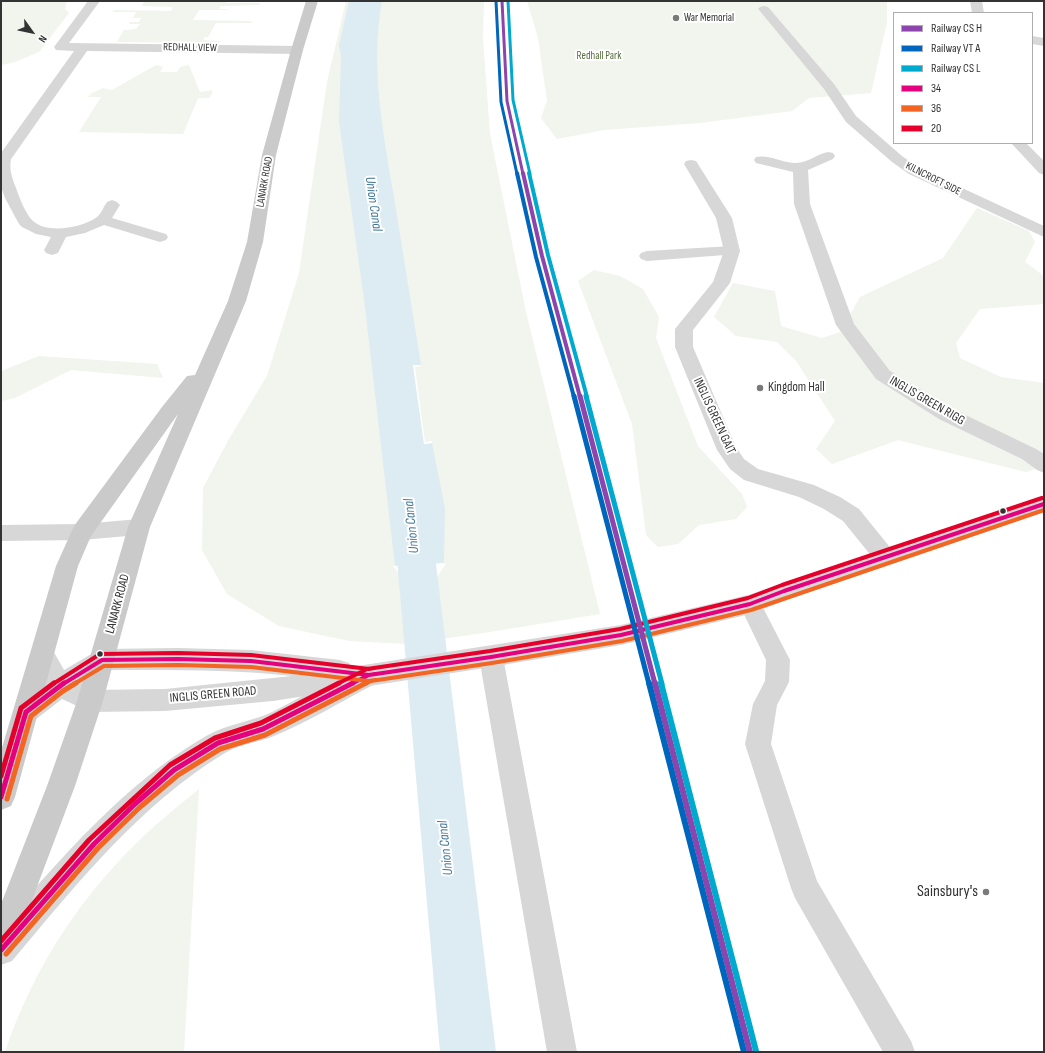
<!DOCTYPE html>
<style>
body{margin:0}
#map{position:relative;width:1045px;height:1053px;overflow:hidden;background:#fff;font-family:"Sofia Sans Condensed",sans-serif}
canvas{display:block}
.frame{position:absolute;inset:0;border:2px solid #333;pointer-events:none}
.legend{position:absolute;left:893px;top:12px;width:140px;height:132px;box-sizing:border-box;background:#fff;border:1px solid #adadad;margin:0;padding:5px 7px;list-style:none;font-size:12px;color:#333}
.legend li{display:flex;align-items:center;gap:8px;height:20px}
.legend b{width:20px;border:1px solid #adadad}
.north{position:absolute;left:12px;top:12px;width:40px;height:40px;-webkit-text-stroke:3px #fff;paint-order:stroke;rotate:123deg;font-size:11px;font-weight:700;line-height:16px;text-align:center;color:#333}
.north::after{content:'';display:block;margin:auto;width:14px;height:18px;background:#333;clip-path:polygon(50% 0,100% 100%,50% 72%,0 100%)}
</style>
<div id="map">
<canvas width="1045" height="1053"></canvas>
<div class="frame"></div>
<ul class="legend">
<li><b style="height:5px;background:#8e44ad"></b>Railway CS H</li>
<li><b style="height:5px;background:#0065bd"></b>Railway VT A</li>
<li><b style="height:5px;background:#00a9ce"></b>Railway CS L</li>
<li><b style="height:5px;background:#e5007d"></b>34</li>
<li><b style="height:5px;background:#f26522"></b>36</li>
<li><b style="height:5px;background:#e4002b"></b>20</li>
</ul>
<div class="north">N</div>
</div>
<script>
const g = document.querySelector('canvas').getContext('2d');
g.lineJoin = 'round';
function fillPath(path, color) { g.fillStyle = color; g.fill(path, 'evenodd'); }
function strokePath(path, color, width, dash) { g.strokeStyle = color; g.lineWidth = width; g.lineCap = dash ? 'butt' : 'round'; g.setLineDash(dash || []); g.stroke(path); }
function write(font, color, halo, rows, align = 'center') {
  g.font = font + ' "Sofia Sans Condensed",sans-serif'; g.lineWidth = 4; g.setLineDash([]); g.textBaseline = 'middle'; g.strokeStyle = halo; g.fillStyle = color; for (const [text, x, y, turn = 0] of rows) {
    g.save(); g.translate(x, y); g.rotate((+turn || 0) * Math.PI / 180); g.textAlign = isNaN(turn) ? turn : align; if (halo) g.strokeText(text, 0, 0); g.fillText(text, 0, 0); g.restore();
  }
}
const green = new Path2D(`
 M1 1H67L65 9 69 13 39 52 12 63 1 65Z
 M145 1H227L226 3H260L259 5 221 6 219 9H228L227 10H199L193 20 252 21 251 23H216L208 37H205L203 40 220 41 219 43 117 42 124 30 136 29 140 24H129L130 22H139L141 18H133L136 12H112L114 10 171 11 173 7 141 6Z
 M346 1H484L483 39 490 134 526 312 600 614 490 632 406 644 349 641 279 626 227 594 202 550 203 488 229 439 267 376 299 273 327 82Z
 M527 1H887V22L871 93 809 98 792 111 700 123 604 130 557 139 541 118 547 101 538 38Z
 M156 65 163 67 160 72H177L180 67 189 65 200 92 212 90V94L209 98H198L183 134 79 132 101 97H88L92 93 103 88 112 90Z
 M977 208 1029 231 1035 242 1025 262 1044 276V304L980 309 956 343 960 358 1001 377 1044 383V466L1026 472 898 440 832 464 816 449 835 421 796 361 777 342 736 336 714 317 733 283 775 291 781 326 822 338 840 332 860 297 943 258Z
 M594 270 620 276 643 289 659 317 656 338 698 446 742 494 747 507 736 519 699 525 678 544 658 547 646 535 632 424 578 281Z
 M39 356 157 364 163 378 71 370 15 398 1 401V371Z
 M199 789 184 1052H5C33 968 83 892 148 832 164 817 182 803 199 789Z`);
const water = new Path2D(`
 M349 1H382C370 67 383 132 394 197 403 253 412 309 421 365L413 366 424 444 432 443 445 508 444 563 420 599 395 566 364 299 339 122 341 56 339 45Z`);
const pier = new Path2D(`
 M413 365H421V366L415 367 425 442 432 441V443L424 444Z
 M444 563 446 564 420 601 393 566Z`);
const canal = new Path2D(`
 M415 533 429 537 434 548 496 1052H440L396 548 401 537Z`);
const service = new Path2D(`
 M764 6 768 7 834 84 856 116 902 156 919 168 1044 226V237L909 174 892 162 846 122 824 89 760 11 758 9 760 7Z
 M1032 36 1044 38V46L1032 44Z
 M1 155 9 156 11 159C9 170 12 178 16 188 19 197 26 215 33 221 47 234 82 228 97 217 101 214 104 206 107 202L112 200 117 202 120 205 112 218 166 234 168 237 166 240 160 242 104 225 85 233 66 237 58 253 52 255 46 253 44 250 51 237 36 234 22 227 19 224 5 198 1 187Z
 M732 246 738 248 740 251 738 254 647 261 641 259 639 256 641 253 647 251Z
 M139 519 146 521 150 527 146 533 139 535 82 540 1 541V525L82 524Z
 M750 595 758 598 790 660 789 682 777 705 771 744 817 881 911 1041 915 1052H883L795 898 791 888 745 744 753 704 765 681 766 660 739 604 742 598Z
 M491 647 499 650 503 657 577 1052H547L479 657 483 650Z`);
const minor = new Path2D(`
 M88 1H100L69 43 297 46 302 47 303 50 302 53 297 54 87 51 9 162 1 163V153L74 51 56 50 54 47Z
 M970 1H982L984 13H972Z
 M1011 143H1026L1044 161V175L1039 173Z
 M828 152 833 153 835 156 833 159 808 170 810 204 854 324 890 371 953 409 1036 449 1044 454V473L1037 470 1022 459 939 419 876 379 836 325 794 204 793 172 756 163 754 160 756 157C769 154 782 163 796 163 808 163 817 154 828 152Z
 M691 160 696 161 732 218 740 251 730 283 693 330V347L736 447 744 459 758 469 814 485 840 497 859 509 893 551 896 557 893 563 885 566 877 563 843 521 824 509 799 497 744 480 730 469 717 450 675 347V329L713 282 724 251 716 218 684 164 686 161Z
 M364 666 373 669 376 677 373 685C340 702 308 722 274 736 258 743 239 744 225 753 139 805 76 885 12 961L1 965V927C63 856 124 784 206 736 227 724 251 722 272 712 302 697 332 678 364 666Z`);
const tertiary = new Path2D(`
 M1044 496V512L792 598 750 614 621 645 491 667 273 701 165 711 90 712 62 699 35 720 26 723 17 720 13 712 17 704 45 683 30 654 33 647 42 644 51 647 64 670 93 653 102 649 178 648 251 650 340 660 349 663 351 667 621 625 748 595ZM106 670C168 670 230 669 292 676L165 689 92 690 83 685Z`);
const primary = new Path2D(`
 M306 1H318L303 50 276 155 263 242 246 301 150 527 103 701 75 786 12 953 1 957V904L47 786 77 701 128 527 178 414 91 536 78 566 15 797 11 806 1 810V751L56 566 74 526 162 407 187 376 195 375 228 301 247 242 262 155 291 50Z`);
const bus1Far1 = new Path2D(`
 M63 684 102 660 178 659 251 661 369 675 375 674
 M351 684 369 675 491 657 621 635 750 604 784 591 1044 504`);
const bus1 = new Path2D(`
 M1 797 26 712 64 683
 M1 950 94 844 135 804 174 770 218 743 263 729 353 683`);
const bus2Far1 = new Path2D(`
 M74 684 104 666 178 665 251 667 368 681 376 680
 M365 684 371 681 492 663 622 641 751 610 1044 510`);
const bus2 = new Path2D(`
 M7 799 31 716 63 691 76 683
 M6 954 98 848 139 808 178 775 220 749 265 735 366 683`);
const bus3Far1 = new Path2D(`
 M53 684 100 654 178 653 251 655 369 669 374 668
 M337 684 367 669 490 651 620 629 748 598 782 585 1042 498`);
const bus3 = new Path2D(`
 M1 776 21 708 54 683
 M1 941 89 840 170 765 215 738 261 723 339 683`);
const rail1Far3 = new Path2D(`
 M502 1 507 101 523 174`);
const rail1Far2 = new Path2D(`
 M523 173 542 256 580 397`);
const rail1Far1 = new Path2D(`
 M580 396 655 684`);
const rail1 = new Path2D(`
 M655 683 750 1052`);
const rail2Far3 = new Path2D(`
 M496 1 501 102 517 174`);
const rail2Far2 = new Path2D(`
 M517 173 536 257 574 397`);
const rail2Far1 = new Path2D(`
 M574 396 649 684`);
const rail2 = new Path2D(`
 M649 683 744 1052`);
const rail3Far3 = new Path2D(`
 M508 1 513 100 530 174`);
const rail3Far2 = new Path2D(`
 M529 173 548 255 587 397`);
const rail3Far1 = new Path2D(`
 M586 396 662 684`);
const rail3 = new Path2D(`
 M661 683 756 1051`);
const markers = [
 [676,18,4,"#7a7a7a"],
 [760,388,4,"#7a7a7a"],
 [1003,511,3.5,"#333"],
 [100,654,3.5,"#333"],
 [986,892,4,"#7a7a7a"]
];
const farPoinames = [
 ["War Memorial",684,18]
];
const farStreetnames = [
 ["REDHALL VIEW",190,48,1],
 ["KILNCROFT SIDE",933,179,27],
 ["LANARK ROAD",265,182,-80]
];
const farParknames = [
 ["Redhall Park",599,56]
];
const poiNames = [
 ["Kingdom Hall",768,388]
];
const streetNames = [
 ["INGLIS GREEN RIGG",927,401,30],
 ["INGLIS GREEN GAIT",714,416,65],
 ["LANARK ROAD",118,604,-75],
 ["INGLIS GREEN ROAD",213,695,-5]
];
const waterNames = [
 ["Union Canal",373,204,82],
 ["Union Canal",412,526,-96],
 ["Union Canal",446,848,-96]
];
const nearPoinames = [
 ["Sainsbury's",978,892]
];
fillPath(green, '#f1f5ed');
fillPath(water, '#ddebf3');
fillPath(pier, '#fff');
fillPath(canal, '#ddebf3');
fillPath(service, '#d7d7d7');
fillPath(minor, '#d7d7d7');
fillPath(tertiary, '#d7d7d7');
fillPath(primary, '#cacaca');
strokePath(bus1Far1, '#e5007d', 4);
strokePath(bus1, '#e5007d', 5);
strokePath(bus2Far1, '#f26522', 4);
strokePath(bus2, '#f26522', 5);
strokePath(bus3Far1, '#e4002b', 4);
strokePath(bus3, '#e4002b', 5);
strokePath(rail1Far3, '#8e44ad', 3);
strokePath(rail1Far2, '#8e44ad', 4);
strokePath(rail1Far1, '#8e44ad', 5);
strokePath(rail1, '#8e44ad', 6);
strokePath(rail2Far3, '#0065bd', 3);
strokePath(rail2Far2, '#0065bd', 4);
strokePath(rail2Far1, '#0065bd', 5);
strokePath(rail2, '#0065bd', 6);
strokePath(rail3Far3, '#00a9ce', 3);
strokePath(rail3Far2, '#00a9ce', 4);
strokePath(rail3Far1, '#00a9ce', 5);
strokePath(rail3, '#00a9ce', 6);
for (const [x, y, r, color] of markers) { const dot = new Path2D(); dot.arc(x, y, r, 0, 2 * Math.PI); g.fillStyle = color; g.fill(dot); strokePath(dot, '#fff', 1.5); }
write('11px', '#333', '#fff', farPoinames, 'left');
write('11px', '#333', '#fff', farStreetnames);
write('11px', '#56703f', '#fff', farParknames);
write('13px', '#333', '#fff', poiNames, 'left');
write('13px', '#333', '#fff', streetNames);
write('italic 14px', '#3f7597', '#fff', waterNames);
write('16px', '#333', '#fff', nearPoinames, 'right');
</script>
